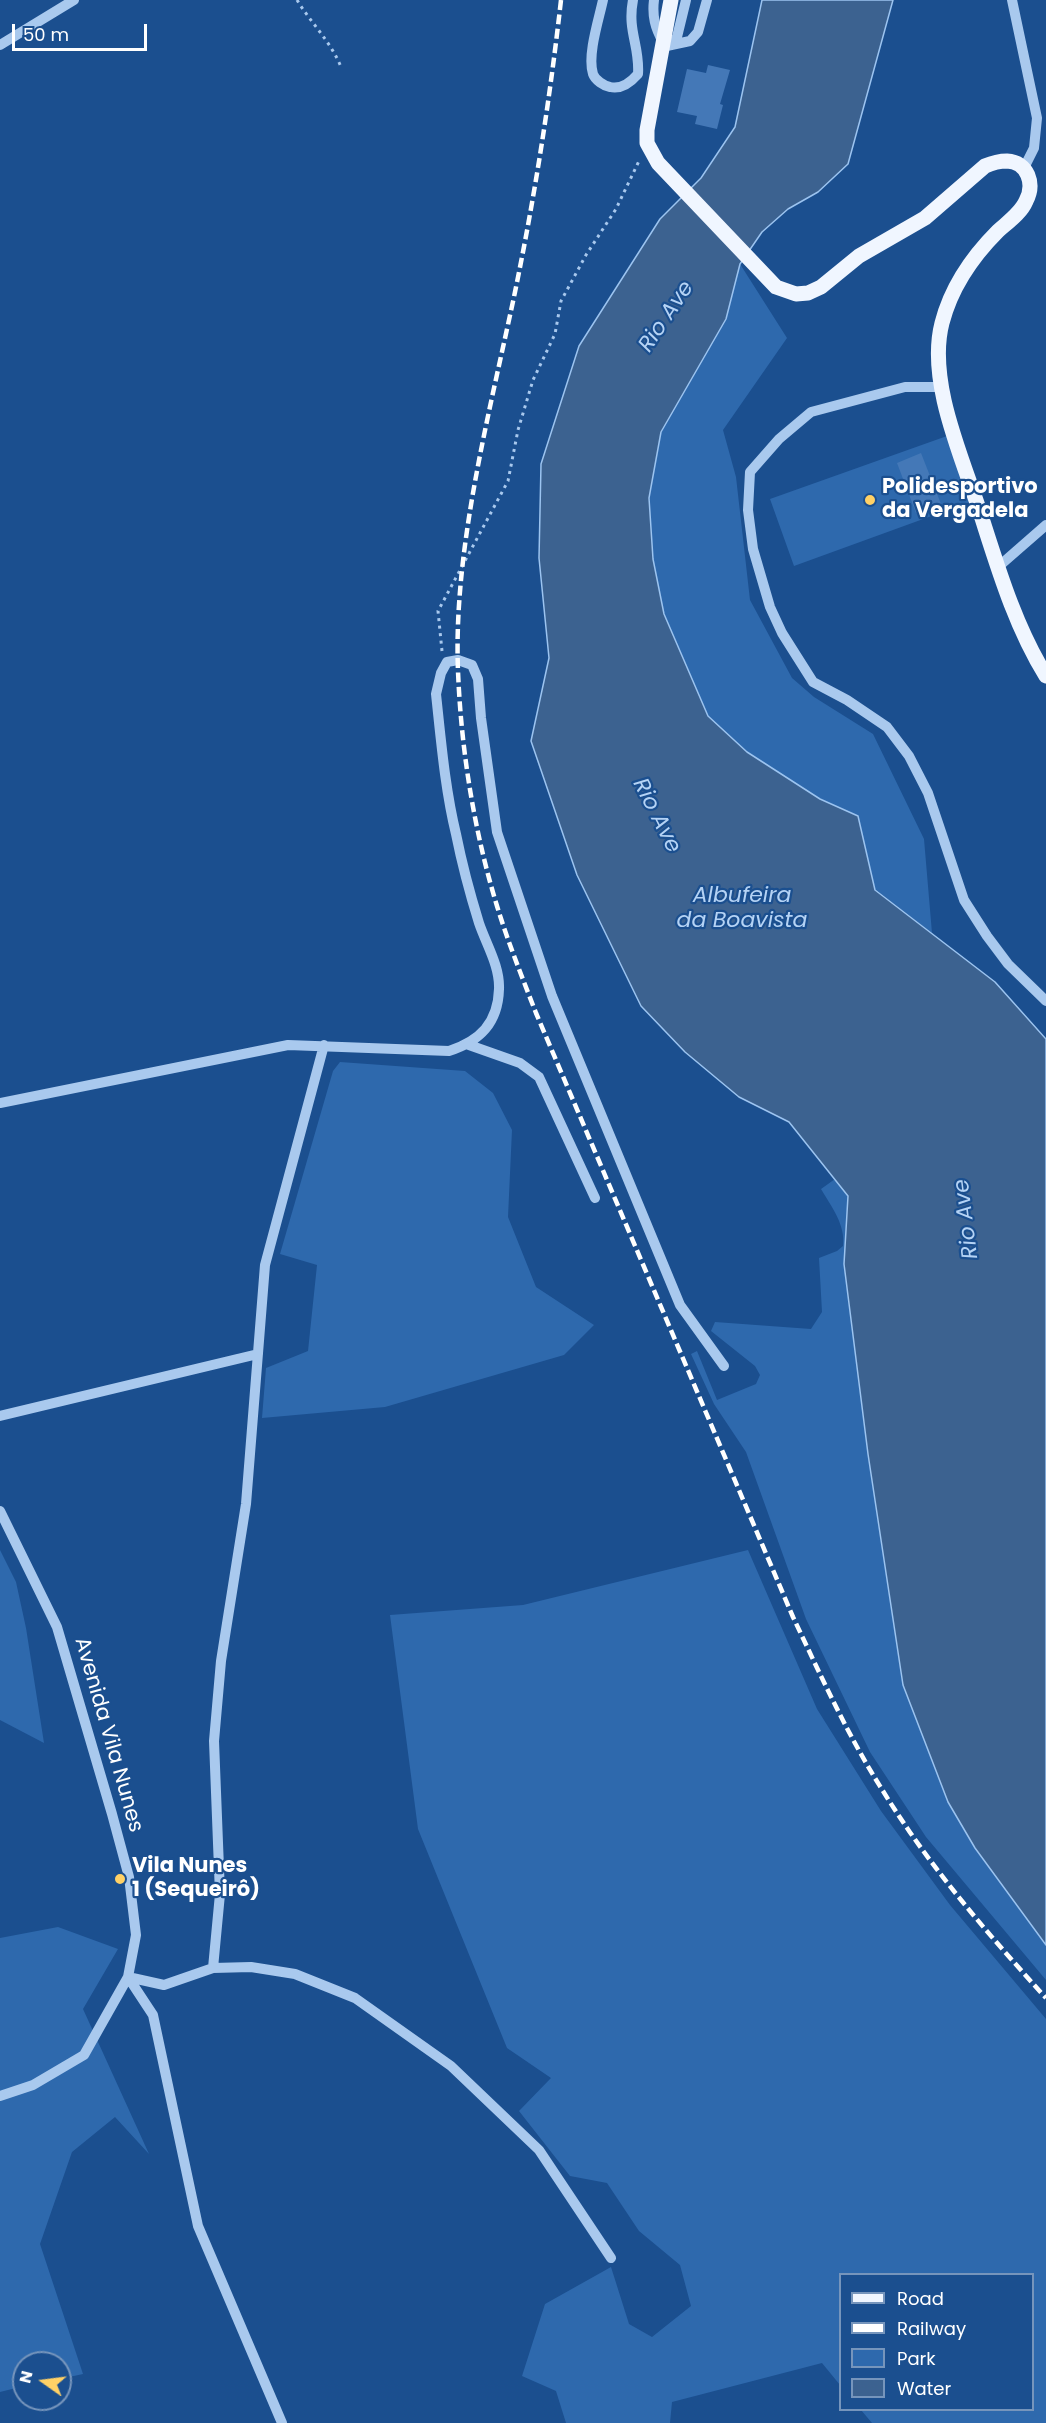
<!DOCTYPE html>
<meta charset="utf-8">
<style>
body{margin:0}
#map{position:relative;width:1046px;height:2423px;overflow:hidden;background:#1b4f8f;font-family:Poppins,sans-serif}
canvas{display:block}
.legend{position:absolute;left:839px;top:2273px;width:195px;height:138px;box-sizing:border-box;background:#1b4f8f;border:2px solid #7695bc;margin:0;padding:8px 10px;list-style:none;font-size:18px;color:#fff}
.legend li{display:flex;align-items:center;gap:12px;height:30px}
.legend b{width:30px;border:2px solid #7695bc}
.north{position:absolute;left:12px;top:2351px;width:60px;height:60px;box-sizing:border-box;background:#1b4f8f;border:2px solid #7695bc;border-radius:50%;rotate:284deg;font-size:16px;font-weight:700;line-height:24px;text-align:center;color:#fff}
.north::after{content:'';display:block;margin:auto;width:21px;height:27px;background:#ffd166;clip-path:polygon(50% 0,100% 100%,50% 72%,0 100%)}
.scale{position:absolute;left:12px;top:24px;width:135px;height:27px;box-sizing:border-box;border:3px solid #fff;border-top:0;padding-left:8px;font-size:18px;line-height:21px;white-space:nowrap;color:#fff;-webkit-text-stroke:4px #1b4f8f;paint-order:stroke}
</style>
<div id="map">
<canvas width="1046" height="2423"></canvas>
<ul class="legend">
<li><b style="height:8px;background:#f0f6ff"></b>Road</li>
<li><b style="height:8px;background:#fff"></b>Railway</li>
<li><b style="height:16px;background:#2e69ad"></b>Park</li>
<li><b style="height:16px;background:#3c6290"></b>Water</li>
</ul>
<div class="north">N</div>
<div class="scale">50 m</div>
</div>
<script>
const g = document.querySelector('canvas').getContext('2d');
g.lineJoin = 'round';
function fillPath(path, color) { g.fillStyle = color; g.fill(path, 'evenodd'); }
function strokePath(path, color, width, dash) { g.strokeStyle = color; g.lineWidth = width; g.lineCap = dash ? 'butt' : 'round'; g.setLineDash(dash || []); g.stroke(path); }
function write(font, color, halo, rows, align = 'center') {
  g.font = font + ' Poppins,sans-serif'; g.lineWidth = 4.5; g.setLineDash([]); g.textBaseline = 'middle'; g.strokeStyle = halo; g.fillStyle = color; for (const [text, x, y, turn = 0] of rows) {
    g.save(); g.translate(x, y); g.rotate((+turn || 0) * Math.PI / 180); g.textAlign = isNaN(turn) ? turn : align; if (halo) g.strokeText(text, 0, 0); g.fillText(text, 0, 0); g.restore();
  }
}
const green = new Path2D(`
 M740 264 787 338 723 430 736 477 750 600 792 678 814 697 873 734 924 839 932 933 875 889 858 816 820 799 747 752 708 716 664 614 653 559 649 498 661 432 726 319Z
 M947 436 970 502 794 566 770 499Z
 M340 1062 465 1071 493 1093 512 1130 508 1217 536 1287 594 1325 564 1355 385 1407 262 1418 266 1368 308 1351 317 1265 280 1254 333 1071Z
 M835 1179 848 1196 844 1264 868 1454 903 1685 948 1802 975 1848 1046 1945V1980L926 1837 870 1752 806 1619 746 1452 714 1404 691 1354 697 1351 717 1400 756 1384 760 1375 755 1366 711 1331 715 1322 811 1329 822 1312 819 1258 837 1251 843 1246C846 1225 831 1206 821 1189Z
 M0 1550 16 1582 26 1628 44 1743 0 1720Z
 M748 1550 817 1709 881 1811 950 1905 1046 2019V2423H872L861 2410H1032V2274H840V2385L822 2363 672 2402 670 2423H566L556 2391 522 2376 545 2304 611 2267 629 2324 652 2337 691 2306 680 2265 639 2231 607 2183 570 2176 519 2111 551 2078 507 2048 418 1829 390 1615 523 1605Z
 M58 1927 118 1949 83 2009 149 2154 115 2117 72 2152 40 2244 83 2374 60 2379V2363H24V2386L0 2392V1938Z`);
const water = new Path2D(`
 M762 0H893L848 164 818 192 788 209 762 232 740 264 726 319 661 432 649 498 653 559 664 614 708 716 747 752 820 799 858 816 875 890 995 982 1046 1039V1945L975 1848 948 1802 903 1685 868 1454 844 1264 848 1196 789 1122 739 1097 685 1052 641 1006 577 875 531 741 549 658 539 558 541 464 579 346 660 219 701 178 735 127Z`);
const building = new Path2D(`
 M708 65 730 70 720 104 723 105 717 129 695 124 697 116 677 112 687 69 706 73Z
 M921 453 941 504 916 513 897 463Z`);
const path = new Path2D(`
 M297 0C311 23 331 42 341 67
 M442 651 438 611 508 481 518 430 533 380 555 334 561 301 586 255 616 209 639 161`);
const minor = new Path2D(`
 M603 0C599 19 587 55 593 74 595 80 604 86 610 87 622 90 631 82 638 74 640 46 627 31 633 0
 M654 0C652 16 655 28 663 42
 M1012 0 1037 118 1034 148 1024 168
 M0 45 74 0
 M671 45 677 37 686 0
 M662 47 690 41 698 32 707 0
 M942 387H905L811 412 779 439 750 472 748 510 753 549 770 607 782 633 813 682 847 700 887 727 909 756 928 793 964 900 987 936 1008 964 1046 1001
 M998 567 1046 525
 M469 1045 520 1063 539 1077 595 1198
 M0 1103 288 1045 449 1051C480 1041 498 1023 499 989 500 966 486 944 479 923 470 894 462 864 456 834 445 789 441 740 436 694L441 673 447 662 458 660 472 665 478 679 481 718 497 832 552 996 680 1305 724 1366
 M0 1416 258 1354
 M0 1511 57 1627 112 1814 129 1877 136 1935 128 1977 84 2055 33 2085 0 2096
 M213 1968 220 1894 214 1741 221 1661 246 1504 265 1265 324 1045
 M128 1977 164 1985 213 1968 251 1967 295 1974 355 1998 451 2066 539 2150 611 2258
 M128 1977 153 2015 198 2226 282 2423`);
const major = new Path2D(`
 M671 0 647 130V143L658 163 776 287 796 294 808 293 821 287 859 256 925 218 985 166C992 163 999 161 1007 161 1028 162 1035 184 1026 201 1021 213 1008 222 998 231 973 256 951 288 942 323 927 381 962 457 980 512 998 568 1015 626 1046 676`);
const rail = new Path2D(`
 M561 0C550 98 535 195 515 292 490 411 453 549 458 671 461 749 474 831 497 906 508 942 522 977 536 1013L793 1617C821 1676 848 1736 883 1791 929 1866 987 1933 1046 1998`);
const markers = [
 [870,500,6,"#ffd166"],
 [120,1879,6,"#ffd166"]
];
const poiNames = [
 ["Polidesportivo",882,488],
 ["da Vergadela",882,512],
 ["Vila Nunes",132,1867],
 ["1 (Sequeirô)",132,1891]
];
const streetNames = [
 ["Avenida Vila Nunes",108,1735,74]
];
const waterNames = [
 ["Rio Ave",667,317,-56],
 ["Rio Ave",656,816,63],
 ["Albufeira",742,896],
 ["da Boavista",742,921],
 ["Rio Ave",967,1219,-97]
];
fillPath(green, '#2e69ad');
fillPath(water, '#3c6290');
strokePath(water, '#9cc4f0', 1.5);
fillPath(building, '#4478b7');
strokePath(path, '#a9c9ee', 3, [3, 4.5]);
strokePath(minor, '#a9c9ee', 10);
strokePath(major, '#f0f6ff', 15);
strokePath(rail, '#fff', 4.5, [10, 4.5]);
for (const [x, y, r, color] of markers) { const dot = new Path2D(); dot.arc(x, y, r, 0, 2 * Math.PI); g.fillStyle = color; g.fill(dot); strokePath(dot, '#1b4f8f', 2); }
write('bold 21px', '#fff', '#1b4f8f', poiNames, 'left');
write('21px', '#fff', '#1b4f8f', streetNames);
write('italic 22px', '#b5d3f5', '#1b4f8f', waterNames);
</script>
